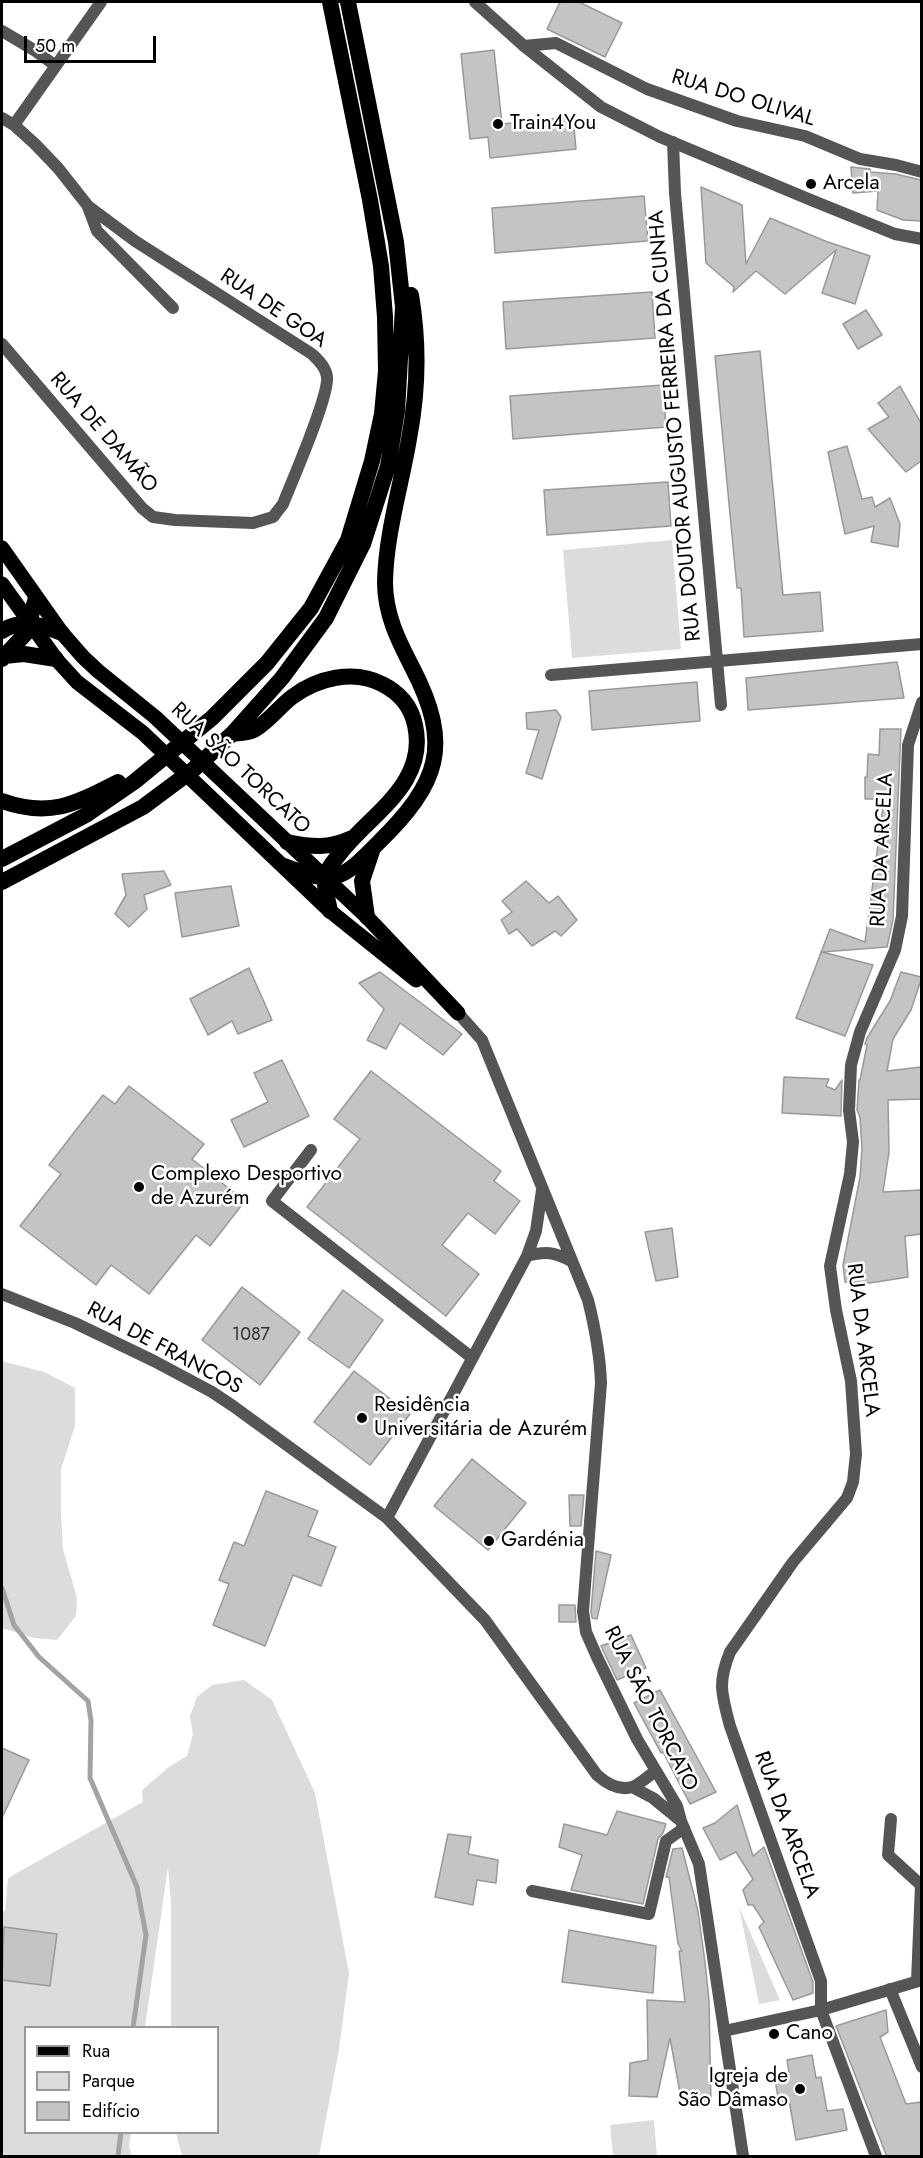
<!DOCTYPE html>
<meta charset="utf-8">
<style>
body{margin:0}
#map{position:relative;width:923px;height:2158px;overflow:hidden;background:#fff;font-family:Jost,sans-serif}
canvas{display:block}
.frame{position:absolute;inset:0;border:3px solid #000;pointer-events:none}
.legend{position:absolute;left:24px;top:2026px;width:195px;height:108px;box-sizing:border-box;background:#fff;border:2px solid #999;margin:0;padding:8px 10px;list-style:none;font-size:18px;color:#000}
.legend li{display:flex;align-items:center;gap:12px;height:30px}
.legend b{width:30px;border:2px solid #999}
.scale{position:absolute;left:24px;top:36px;width:132px;height:27px;box-sizing:border-box;border:3px solid #000;border-top:0;padding-left:8px;font-size:18px;line-height:21px;white-space:nowrap;color:#000;-webkit-text-stroke:4px #fff;paint-order:stroke}
</style>
<div id="map">
<canvas width="923" height="2158"></canvas>
<div class="frame"></div>
<ul class="legend">
<li><b style="height:8px;background:#000"></b>Rua</li>
<li><b style="height:16px;background:#dcdcdc"></b>Parque</li>
<li><b style="height:16px;background:#c4c4c4"></b>Edifício</li>
</ul>
<div class="scale">50 m</div>
</div>
<script>
const g = document.querySelector('canvas').getContext('2d');
g.lineJoin = 'round';
function fillPath(path, color) { g.fillStyle = color; g.fill(path, 'evenodd'); }
function strokePath(path, color, width, dash) { g.strokeStyle = color; g.lineWidth = width; g.lineCap = dash ? 'butt' : 'round'; g.setLineDash(dash || []); g.stroke(path); }
function write(font, color, halo, rows, align = 'center') {
  g.font = font + ' Jost,sans-serif'; g.lineWidth = 5; g.setLineDash([]); g.textBaseline = 'middle'; g.strokeStyle = halo; g.fillStyle = color; for (const [text, x, y, turn = 0] of rows) {
    g.save(); g.translate(x, y); g.rotate((+turn || 0) * Math.PI / 180); g.textAlign = isNaN(turn) ? turn : align; if (halo) g.strokeText(text, 0, 0); g.fillText(text, 0, 0); g.restore();
  }
}
const green = new Path2D(`
 M672 540 681 649 572 658 563 550Z
 M2 1361 44 1372 75 1388V1426L61 1469V1514L63 1549 77 1598 76 1616 57 1640 34 1638 2 1628Z
 M244 1680 272 1700 315 1793 349 1973 339 2049 319 2156H182L176 2133 218 2132V2028L171 2027V1904L168 1867 145 2027 26 2028V2132L131 2133 129 2146 132 2156H2V1911H5L8 1878 143 1802 142 1790 169 1767 187 1756 193 1734 190 1716 197 1697 212 1685Z
 M739 1907 780 2000 759 2004Z
 M654 2120 657 2156H613L610 2125Z`);
const stream = new Path2D(`
 M2 1588 14 1625 39 1657 88 1701 91 1721 90 1778 137 1887 146 1935 133 2028
 M118 2156 121 2132`);
const building = new Path2D(`
 M560 2H579L622 23 605 57 547 29Z
 M494 50 502 124 573 117 576 149 490 158 488 137 470 139 461 54Z
 M851 167 870 169V172L896 174 921 180V221L903 220 877 210 878 191 853 193Z
 M701 187 742 205 746 264 770 218 825 241 870 256 855 304 822 293 836 250 785 294 756 271 733 292 734 287 706 263Z
 M644 196 648 241 495 253 492 208Z
 M652 292 655 338 506 349 503 302Z
 M866 310 882 335 858 349 843 324Z
 M760 351 783 595 820 592 823 631 744 637 741 588H737L715 356Z
 M663 385 666 427 513 439 510 396Z
 M900 386 921 423V461L906 472 868 429 889 417 878 403Z
 M847 446 862 499 872 497 875 507 890 498 900 524 898 547 871 542 874 526 845 534 828 452Z
 M668 482 671 526 547 535 544 490Z
 M897 662 904 698 748 710 746 678Z
 M697 682 700 721 592 730 589 691Z
 M556 710 561 717 542 779 526 773 539 730 527 729 526 713Z
 M880 729H901L893 920 887 947 822 952 873 965 845 1036 796 1018 830 929 865 942 884 799H865V777H867L868 754 879 755Z
 M164 871 171 885 144 895 147 909 129 927 115 914 126 895 122 874Z
 M526 881 549 903 558 896 577 920 561 936 555 931 532 946 517 929 509 934 501 920 512 912 502 901Z
 M231 886 239 926 182 937 175 893Z
 M249 968 272 1020 238 1034 232 1021 208 1035 190 999Z
 M380 972 462 1034 443 1055 400 1023 386 1049 367 1040 384 1009 359 983Z
 M901 972 921 977V980L911 1010 893 1039 887 1071 921 1067V1099L888 1100 889 1152 883 1192 921 1190V1234L905 1236 908 1277 870 1283 845 1282 843 1265 860 1177 862 1149 860 1117 857 1110 859 1080H860L867 1045 865 1044 867 1038 890 1001Z
 M282 1060 309 1116 244 1147 231 1120 268 1102 254 1073Z
 M371 1071 501 1171 494 1181 520 1201 495 1234 468 1213 442 1245 479 1274 446 1316 307 1207 360 1139 334 1119Z
 M784 1077 829 1079 826 1086 835 1090 842 1080 841 1116 782 1113Z
 M129 1086 204 1144 192 1159 245 1201 210 1246 196 1235 149 1294 111 1265 96 1285 20 1226 61 1174 49 1165 103 1095 115 1104Z
 M672 1228 678 1277 656 1281 645 1232Z
 M242 1287 300 1332 260 1385 202 1340Z
 M343 1290 383 1320 349 1368 308 1339Z
 M354 1371 410 1414 370 1465 314 1422Z
 M472 1459 526 1503 488 1550 434 1506Z
 M266 1491 318 1511 308 1536 336 1547 321 1586 293 1575 265 1646 213 1625 229 1584 219 1580 234 1542 244 1546Z
 M569 1495H584L581 1526H570Z
 M596 1551 611 1555 597 1619 592 1618 591 1611Z
 M559 1605H575L576 1622H559Z
 M631 1635 646 1668 617 1680 601 1646Z
 M660 1690 716 1792 690 1804 663 1752 661 1753 634 1703Z
 M2 1748 29 1760 2 1818Z
 M737 1805 753 1856 764 1847 813 1982V1993L793 2000 759 1927 764 1922 753 1905H748L743 1890 753 1879 736 1852 720 1860 703 1828 715 1823Z
 M617 1811 666 1824 663 1833 658 1839 643 1904 571 1890 582 1855 559 1847 564 1824 607 1835Z
 M448 1834 471 1837 468 1854 498 1860 496 1883 477 1880 473 1905 435 1897Z
 M682 1848 698 1911 705 1962 709 2000 711 2104H682L670 2038 657 2097 629 2096 630 2063 648 2060 647 2000 685 2002 679 1951H682L678 1944 669 1877H666L673 1849Z
 M4 1927 57 1934 50 1986 2 1980Z
 M569 1930 656 1946 653 1993 562 1982Z
 M886 2010 888 2032 880 2037 906 2104 921 2102V2157H887L836 2026Z
 M812 2055 816 2078 821 2077 827 2111 843 2109 847 2130 796 2140 789 2100 779 2102 774 2075 789 2072 787 2060Z`);
const minor = new Path2D(`
 M2 31 34 50 56 66
 M524 46 556 43 647 89 737 121 805 136 860 159 896 165 922 172
 M2 118 14 125 35 144 58 168 88 206 135 241 312 354C318 360 326 367 327 377 329 397 292 481 283 504L273 517 253 523 175 520 153 517 142 508 2 344
 M14 125 101 2
 M673 142 675 193 721 705
 M88 207 97 231 173 308
 M551 675 922 644
 M311 1150 272 1201 471 1357
 M891 1819 888 1855 921 1885 917 1981
 M532 1891 649 1914 666 1841 684 1828
 M890 1989 922 2067
 M876 2156 821 2010V1981L730 1726C722 1695 717 1684 730 1652L793 1562 847 1498 853 1482 856 1454 851 1381 836 1310 830 1266 850 1174 853 1142 849 1110 851 1065 860 1032 895 950 902 916 908 745 922 702`);
const tertiary = new Path2D(`
 M475 2 524 46 601 107 660 137 811 200 895 234 922 239
 M458 1013 482 1040 588 1300C595 1328 600 1354 601 1383L583 1611 586 1632 597 1657 637 1739 677 1806 681 1821 699 1864 743 2156
 M527 1256C545 1251 555 1252 571 1261
 M2 1294 75 1323 154 1361 212 1392 233 1406 387 1518 485 1620 597 1775C606 1783 619 1791 632 1787 639 1785 649 1775 656 1771
 M387 1518 527 1256 536 1231 542 1190
 M632 1787 653 1798 681 1821
 M724 2031 821 2010 922 1980`);
const primary = new Path2D(`
 M2 548 62 633 83 657 98 671 155 717 367 917 458 1013
 M2 584 56 659 77 682 143 733 330 911 416 980`);
const trunk = new Path2D(`
 M2 631C22 618 41 625 62 633
 M4 656 24 654 56 659
 M2 659 26 633 36 598
 M232 734C239 733 249 733 254 730 268 722 279 707 292 697 317 678 354 669 382 684 400 693 411 706 415 725 428 783 372 813 341 852 336 859 328 867 326 875 323 886 328 900 330 911
 M2 801C50 818 75 804 118 782
 M287 842C312 847 328 849 352 838
 M2 859 86 815 134 782 212 718 267 663 311 608 348 540 372 461 382 414 386 371 385 317 381 266 370 200 330 2
 M284 866C334 885 340 882 378 843 439 783 453 746 412 667 398 640 385 614 385 582 386 534 401 486 409 439 418 392 419 342 411 295
 M2 882 143 807 194 769 232 734 282 678 326 618 363 544 388 466 397 411 403 307 396 242 348 2
 M367 917 362 881 372 851`);
const markers = [
 [498,124,6,"#000"],
 [811,184,6,"#000"],
 [139,1187,6,"#000"],
 [362,1418,6,"#000"],
 [489,1541,6,"#000"],
 [774,2034,6,"#000"],
 [800,2089,6,"#000"]
];
const numberNames = [
 ["1087",251,1336]
];
const streetNames = [
 ["RUA DO OLIVAL",743,99,17],
 ["RUA DE GOA",273,309,34],
 ["RUA DOUTOR AUGUSTO FERREIRA DA CUNHA",676,426,-95],
 ["RUA DE DAMÃO",103,433,49],
 ["RUA SÃO TORCATO",240,769,43],
 ["RUA DA ARCELA",883,850,-87],
 ["RUA DA ARCELA",862,1340,83],
 ["RUA DE FRANCOS",164,1349,28],
 ["RUA SÃO TORCATO",650,1709,63],
 ["RUA DA ARCELA",786,1825,70]
];
const poiNames = [
 ["Train4You",510,124],
 ["Arcela",823,184],
 ["Complexo Desportivo",151,1175],
 ["de Azurém",151,1199],
 ["Residência",374,1406],
 ["Universitária de Azurém",374,1430],
 ["Gardénia",501,1541],
 ["Cano",786,2034],
 ["Igreja de",788,2077,"right"],
 ["São Dâmaso",788,2101,"right"]
];
fillPath(green, '#dcdcdc');
strokePath(stream, '#a3a3a3', 5);
fillPath(building, '#c4c4c4');
strokePath(building, '#999', 1.5);
strokePath(minor, '#555', 12);
strokePath(tertiary, '#555', 12);
strokePath(primary, '#000', 15);
strokePath(trunk, '#000', 16);
for (const [x, y, r, color] of markers) { const dot = new Path2D(); dot.arc(x, y, r, 0, 2 * Math.PI); g.fillStyle = color; g.fill(dot); strokePath(dot, '#fff', 2); }
write('18px', '#313131', null, numberNames);
write('21px', '#000', '#fff', streetNames);
write('21px', '#000', '#fff', poiNames, 'left');
</script>
